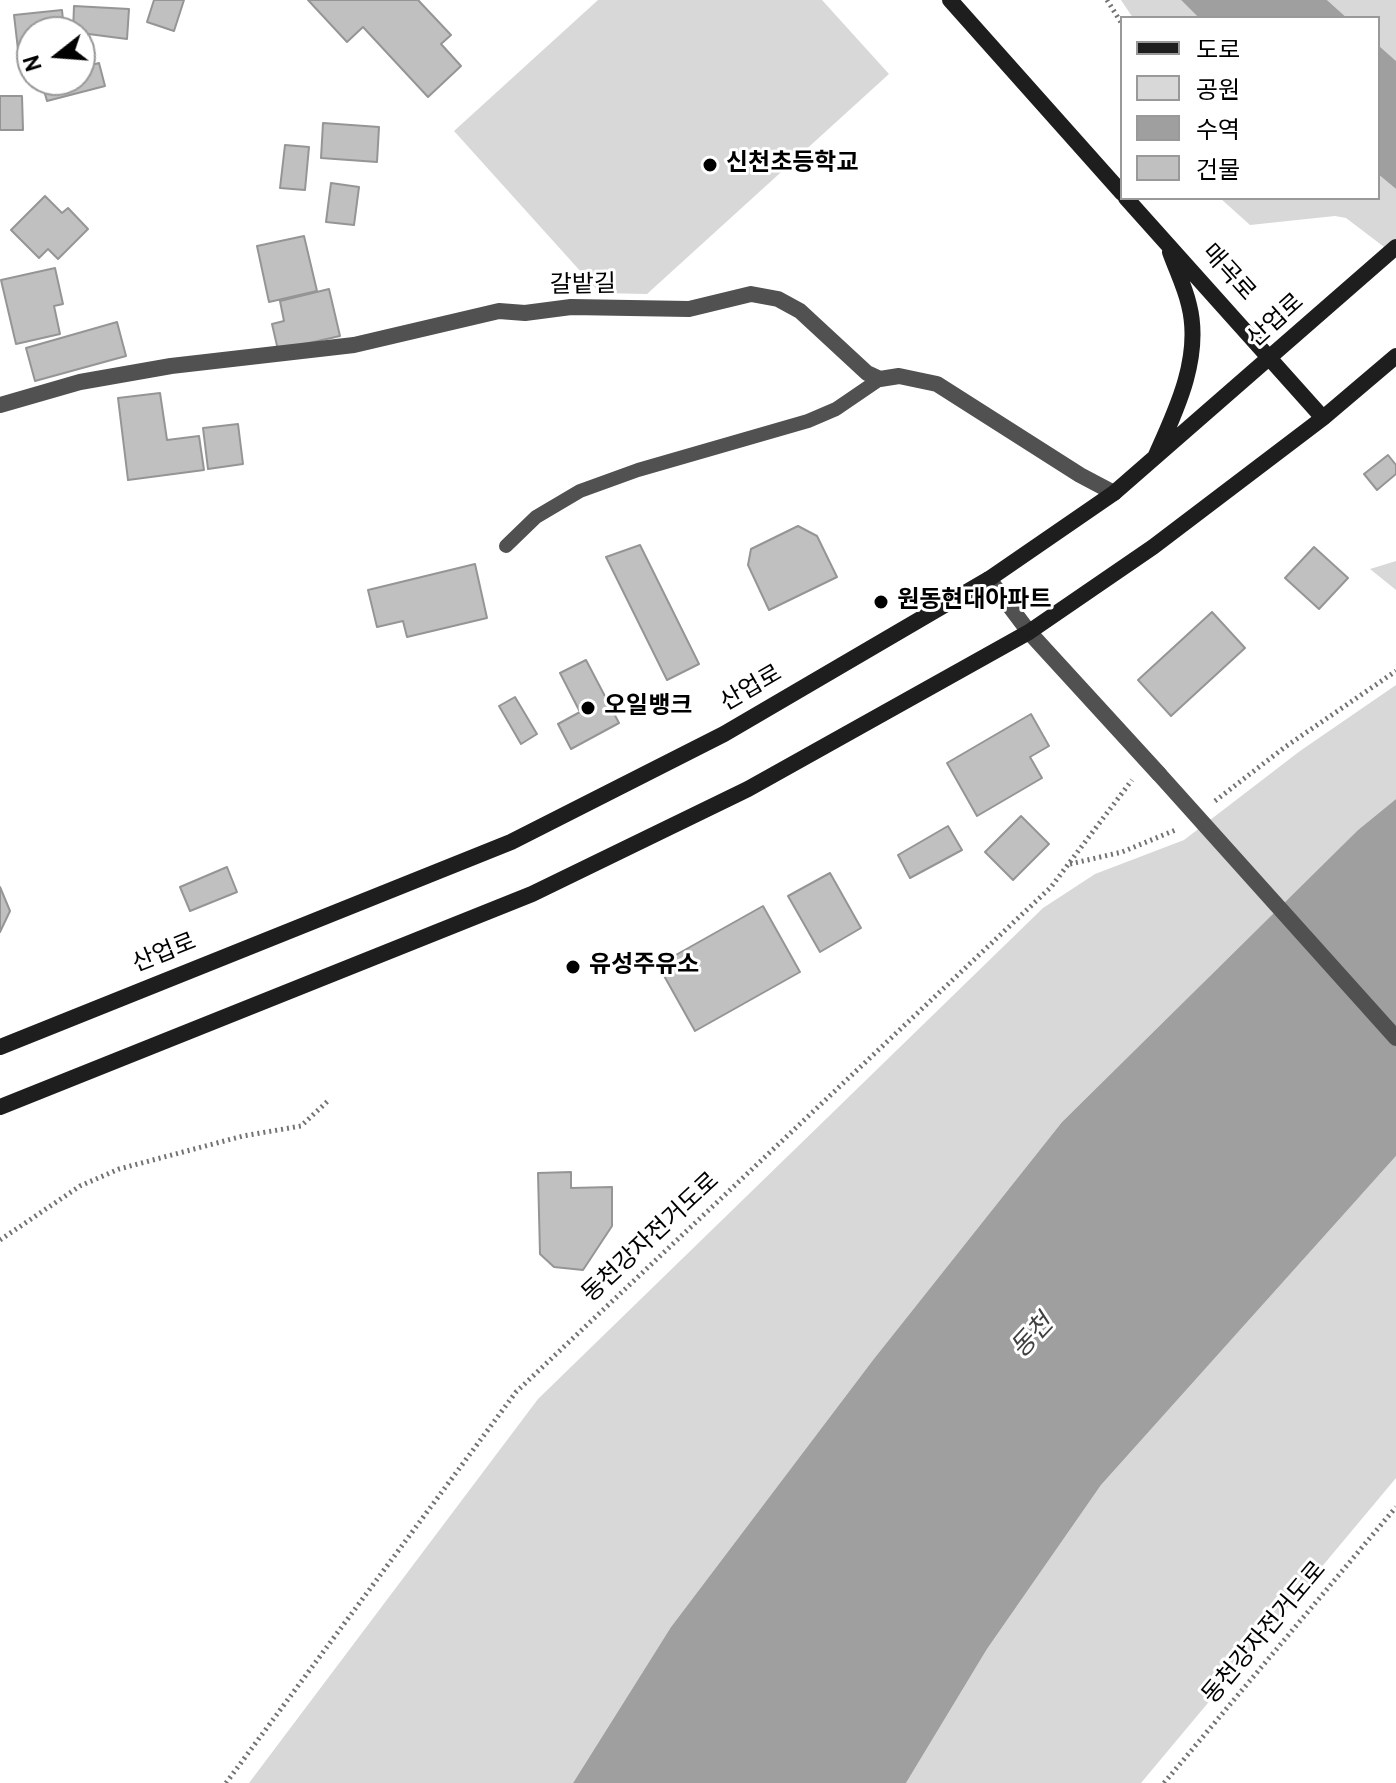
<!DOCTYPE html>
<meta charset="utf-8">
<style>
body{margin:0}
#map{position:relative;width:1396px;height:1783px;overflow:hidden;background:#fff;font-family:Overpass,"Noto Sans KR",sans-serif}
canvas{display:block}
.legend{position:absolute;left:1120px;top:16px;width:260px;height:184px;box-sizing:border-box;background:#fff;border:2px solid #999;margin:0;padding:10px 14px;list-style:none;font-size:24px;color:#000}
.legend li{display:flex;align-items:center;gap:16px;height:40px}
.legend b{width:40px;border:2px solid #999}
.north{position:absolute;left:16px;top:16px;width:80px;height:80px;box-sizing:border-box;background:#fff;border:2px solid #999;border-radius:50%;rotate:253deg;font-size:22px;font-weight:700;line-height:32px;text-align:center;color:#000}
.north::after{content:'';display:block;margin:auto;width:28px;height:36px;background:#000;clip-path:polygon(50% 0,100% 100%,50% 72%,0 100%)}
</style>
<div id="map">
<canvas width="1396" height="1783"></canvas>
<ul class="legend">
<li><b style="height:10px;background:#1e1e1e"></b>도로</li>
<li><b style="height:22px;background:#d8d8d8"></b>공원</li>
<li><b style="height:22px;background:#9f9f9f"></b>수역</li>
<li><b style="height:22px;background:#c0c0c0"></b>건물</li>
</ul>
<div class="north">N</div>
</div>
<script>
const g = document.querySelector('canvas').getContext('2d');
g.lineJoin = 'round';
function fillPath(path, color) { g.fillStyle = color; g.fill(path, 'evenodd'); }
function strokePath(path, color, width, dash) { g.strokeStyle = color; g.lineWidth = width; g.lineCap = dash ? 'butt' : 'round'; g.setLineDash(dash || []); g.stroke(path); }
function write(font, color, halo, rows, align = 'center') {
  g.font = font + ' Overpass,"Noto Sans KR",sans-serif'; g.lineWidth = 6; g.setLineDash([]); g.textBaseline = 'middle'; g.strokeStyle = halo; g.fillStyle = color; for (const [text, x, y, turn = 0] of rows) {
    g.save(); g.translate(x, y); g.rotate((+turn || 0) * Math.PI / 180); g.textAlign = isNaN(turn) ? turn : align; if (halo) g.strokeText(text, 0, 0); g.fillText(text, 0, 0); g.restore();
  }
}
const green = new Path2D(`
 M598 0H822L889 74 647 294 600 293 454 131Z
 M1121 0H1181L1199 18H1133Z
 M1327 0H1396V61L1378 45V18H1347Z
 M1378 174 1396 189V256L1346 218 1335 216 1250 225 1220 198H1378Z
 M1396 561V590L1370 569Z
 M1396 685V799L1358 830 1062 1122 873 1360 671 1627 573 1783H249L538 1399 1043 908 1095 874 1184 840 1300 751Z
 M1396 1156V1478L1141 1783H906L987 1649 1101 1485Z`);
const water = new Path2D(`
 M1181 0H1327L1347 18H1199Z
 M1378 45 1396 61V189L1378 174Z
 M1396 799V1156L1101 1485 987 1649 906 1783H573L671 1627 873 1360 1062 1122 1358 830Z`);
const building = new Path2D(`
 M154 0H184L174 31 147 22Z
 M308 0H418L451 35 441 44 461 66 428 97 363 27 347 42Z
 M74 6 129 9 127 39 73 32Z
 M62 10 64 30 32 32V65L20 67 14 15Z
 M99 63 105 86 47 101 41 80H80V68Z
 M0 96H22L23 130H0Z
 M323 123 379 127 377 162 321 158Z
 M285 145 309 147 305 190 280 188Z
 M331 183 359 187 354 225 326 222Z
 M45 196 62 213 68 208 88 229 58 259 48 249 39 258 11 230Z
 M304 236 317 291 269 302 257 246Z
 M55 268 63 304 54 306 60 334 16 344 1 280Z
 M329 289 340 336 278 350 272 324 284 321 280 301Z
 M117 322 126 356 35 381 26 348Z
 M160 393 167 440 199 436 204 470 128 480 118 398Z
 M238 424 243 464 208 469 203 428Z
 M1388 455 1396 465V474L1377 490 1364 474Z
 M798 526 817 536 837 577 769 610 748 565 751 549Z
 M640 545 699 664 667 680 606 557Z
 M1314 547 1348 578 1319 609 1285 578Z
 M475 564 487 618 407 637 403 621 377 627 368 590Z
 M1212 612 1245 648 1171 716 1138 680Z
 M586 660 619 723 571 749 558 724 580 712 560 673Z
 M515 697 537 734 521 744 499 706Z
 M1031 714 1049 746 1030 757 1042 778 977 816 947 763Z
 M1021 816 1049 844 1013 880 985 852Z
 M948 826 962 850 910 878 898 855Z
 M227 867 237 892 190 911 180 887Z
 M830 873 861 928 820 952 788 896Z
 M0 887 10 911 0 932Z
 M763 906 800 972 695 1031 658 965Z
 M571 1172V1188L612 1187V1226L583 1270 554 1267 540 1254 538 1173Z`);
const path = new Path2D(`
 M1107 0 1122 24
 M1215 801 1285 747 1396 671
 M1070 864 1122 852 1178 829
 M0 1240 80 1186 119 1169 243 1136 301 1126 330 1099
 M226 1783 516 1392 1051 887 1132 780
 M1164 1783 1396 1507`);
const lane = new Path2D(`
 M506 546 536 517 580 491 638 470 808 421 836 409 880 379`);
const street = new Path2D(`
 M0 405 80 382 171 366 354 345 499 311 525 313 571 307 689 309 751 294 778 299 800 311 867 373 880 379 899 376 937 384 1080 475 1114 493
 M989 579 1029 632 1159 774`);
const secondary = new Path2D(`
 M950 0 1122 193
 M1126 198 1323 418
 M1156 455C1177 409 1202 356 1189 305 1185 287 1176 269 1170 252
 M0 1047 511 842 724 734 989 579 1114 493 1396 247
 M0 1107 532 894 748 789 1029 632 1153 547 1323 418 1396 356`);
const streetBridge = new Path2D(`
 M1159 774 1396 1038`);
const markers = [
 [710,165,8,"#000"],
 [881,602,8,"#000"],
 [588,708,8,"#000"],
 [573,967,8,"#000"]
];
const poiNames = [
 ["신천초등학교",726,165],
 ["원동현대아파트",897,602],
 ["오일뱅크",604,708],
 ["유성주유소",589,967]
];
const streetNames = [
 ["매곡로",1227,274,48],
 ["갈밭길",583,287,-1],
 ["산업로",1277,322,-42],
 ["산업로",752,690,-30],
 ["산업로",165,955,-22],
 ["동천강자전거도로",652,1239,-43],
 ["동천강자전거도로",1266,1634,-50]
];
const waterNames = [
 ["동천",1034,1338,-47]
];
fillPath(green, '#d8d8d8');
fillPath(water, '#9f9f9f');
fillPath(building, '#c0c0c0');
strokePath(building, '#959595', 2);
strokePath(path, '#737373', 5, [2, 4]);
strokePath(lane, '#515151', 14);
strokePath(street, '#515151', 16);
strokePath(secondary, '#1e1e1e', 16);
strokePath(streetBridge, '#515151', 16);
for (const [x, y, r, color] of markers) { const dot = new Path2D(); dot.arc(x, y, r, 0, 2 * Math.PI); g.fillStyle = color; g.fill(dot); strokePath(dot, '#fff', 3); }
write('bold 24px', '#000', '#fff', poiNames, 'left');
write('24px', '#000', '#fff', streetNames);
write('italic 26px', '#404040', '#fff', waterNames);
</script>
